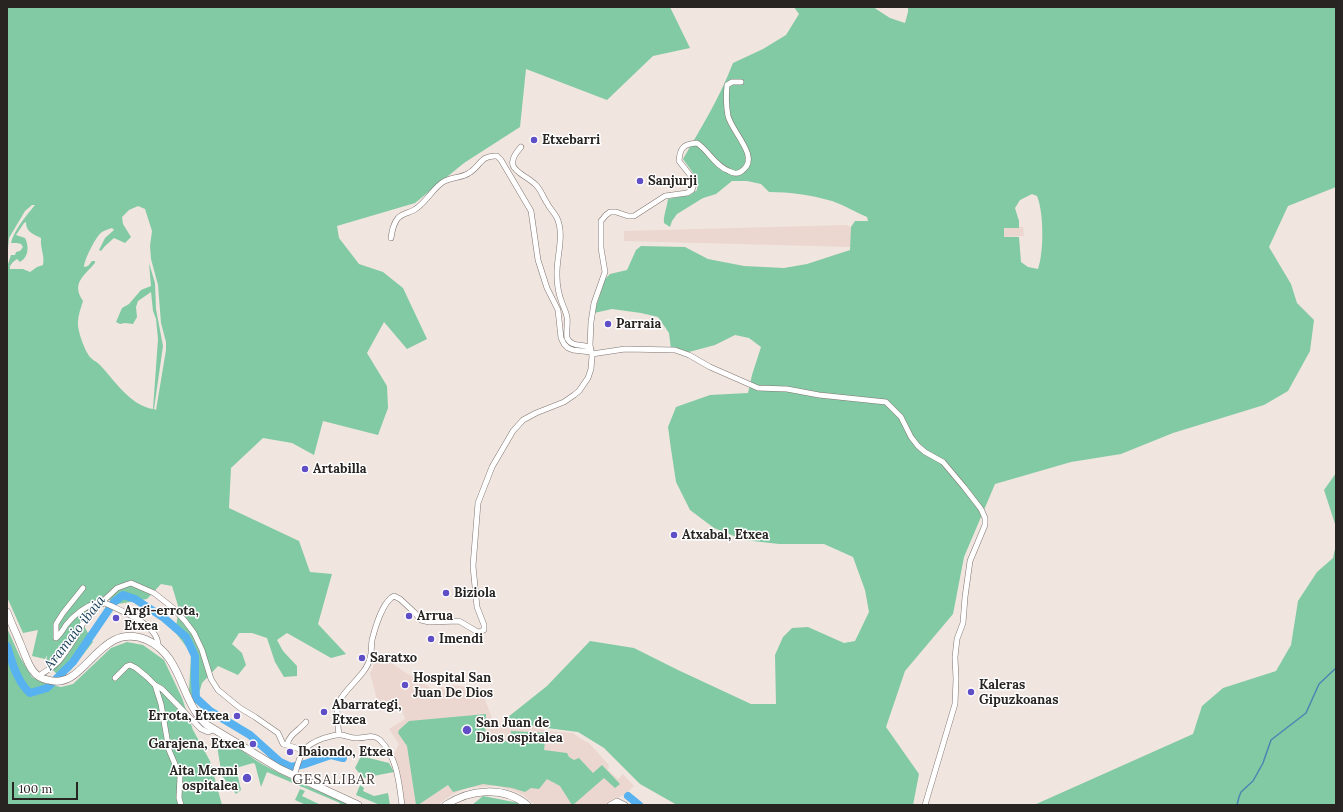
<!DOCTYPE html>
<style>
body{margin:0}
#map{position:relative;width:1343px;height:812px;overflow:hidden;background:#f1e5e0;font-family:Lora,serif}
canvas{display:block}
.frame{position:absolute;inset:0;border:8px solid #282422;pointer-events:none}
.scale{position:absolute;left:12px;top:782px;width:66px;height:18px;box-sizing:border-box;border:2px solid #282422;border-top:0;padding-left:5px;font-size:12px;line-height:14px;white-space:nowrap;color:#282422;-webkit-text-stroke:3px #fff;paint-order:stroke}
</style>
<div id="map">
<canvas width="1343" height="812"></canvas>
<div class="frame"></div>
<div class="scale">100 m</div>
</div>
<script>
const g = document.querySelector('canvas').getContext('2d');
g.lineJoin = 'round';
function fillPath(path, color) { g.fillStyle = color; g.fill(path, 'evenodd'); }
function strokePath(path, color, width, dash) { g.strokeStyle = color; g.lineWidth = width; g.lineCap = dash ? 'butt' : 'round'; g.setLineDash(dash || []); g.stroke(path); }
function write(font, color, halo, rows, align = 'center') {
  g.font = font + ' Lora,serif'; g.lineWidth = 3; g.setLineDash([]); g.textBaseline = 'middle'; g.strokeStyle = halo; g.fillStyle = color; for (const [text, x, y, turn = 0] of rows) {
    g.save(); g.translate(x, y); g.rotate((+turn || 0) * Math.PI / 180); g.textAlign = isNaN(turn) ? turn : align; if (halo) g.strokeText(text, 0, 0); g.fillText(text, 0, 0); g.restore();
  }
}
const built = new Path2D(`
 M846 225 851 227V247L624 241V231Z
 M1023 227 1024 236 1004 237V228Z
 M380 654 403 671 433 689 452 685 481 689 492 718 503 725 518 727 526 726 540 727 546 731 573 733 583 740 589 743 609 765 608 770 618 779 623 774 634 786 625 794 612 801 608 805H535L523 795 512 790 496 786 476 787 464 789 453 794 437 805H403L394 754 399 744 389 729 405 719 402 709 380 711 370 673 373 668 375 657Z`);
const green = new Path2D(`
 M7 7H670L690 48 653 56 607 100 526 69 520 127 464 163 415 203 337 226 339 238 359 264 383 272 403 288 427 339 407 349 384 322 367 353 387 386 388 408 378 435 323 421 314 455 292 443 263 438 231 468 229 508 299 541 310 572 332 574 318 624 346 654 331 658 287 633 277 640 283 651 297 666V676L284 677 275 662 267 638 252 633H239L232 644 242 653 246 665 238 675 218 666 202 683 196 704 189 691 191 653 175 632 179 609 172 586 161 584 147 599 118 604 101 596 82 617 84 626 93 642 70 671 57 674 46 664 47 655 45 659 32 656 38 630 23 633 7 597V267L11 255H15L16 252 20 251 23 247 21 244 17 243H11C14 230 26 216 35 205H32L25 211 9 238 7 257ZM138 206 145 209 152 231 150 246 151 259 158 285 161 323 166 342V350L156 410 154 409 163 346 156 309 155 283 149 263 151 286 141 290 129 304 122 308 116 322 120 324 125 323 133 324 137 317 136 307 138 301 151 292 153 311 156 319 158 339 153 409C131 406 114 380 100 365 96 361 90 359 88 354 84 348 77 329 78 322 78 315 81 308 83 301 71 283 84 276 95 263V261H92L88 266 84 267C84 260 96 236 102 232 105 230 109 229 112 228L114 230 105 238 99 250 101 251 105 246 114 238 125 243 131 237 123 224 122 217 129 210ZM26 222C26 232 33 234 41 238 40 248 45 256 43 265L37 267 30 272 23 269H10V266L13 262 17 259 20 262C29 257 29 246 25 238L16 235 24 223Z
 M794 7H873L890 18 905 23 908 12V7H1336V187L1288 206 1269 247 1291 284 1297 303 1314 320 1310 351 1288 391 1264 405 1173 433 1121 454 1071 462 995 484 964 557 953 614 905 671 886 727 919 774 913 805H677L640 784 604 748 578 732 547 728 541 726 510 725 503 721 547 686 590 641 634 648 678 670 751 704H776L775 655 783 637 792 628 808 627 844 643 855 641 869 612 865 590 853 557 824 544H779L744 540 714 528 690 510 676 482 671 449 668 427 676 407 710 395 748 393 752 375 761 347 749 338 735 335 715 345 689 352 671 349 669 333 658 317 641 313 612 309 594 313 605 279 610 274 627 270 636 250 641 246 685 247 708 259 744 266 784 268 807 264 850 250 851 227 855 221H868L867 217C855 212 844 205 832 201 811 195 790 192 769 192L761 184 747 181H732L716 194 703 198 677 214 672 221 670 227 664 223C663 216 667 207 668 199L690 195 697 190 698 180 683 159C701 128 720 97 733 63L763 49 786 35 799 14ZM1032 194 1037 196C1044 213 1044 252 1038 269L1028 267 1021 262 1019 237H1004V228H1019V221L1015 208 1020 200Z
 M1336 473V527L1324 490Z
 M1336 544V805H1232L1224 804 1222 805H1034L1193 734 1202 706 1223 688 1276 671 1291 645 1298 601 1317 572 1333 558Z
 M7 628 20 657 32 677 43 683 61 687 73 684 111 648 127 642 143 645 164 660 182 698 193 730 210 761 222 805H7Z
 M486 714 485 738 510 742 511 731 546 733 544 750 567 753 569 757 574 760 579 758 593 773 602 765 620 784 615 788 604 778 573 805H572L560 786 547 779 539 789 531 788 525 792 512 788 483 784 453 792 448 785 418 805H416L407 746 398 733 399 730 409 721Z
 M222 741C236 743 249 757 262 764 289 779 318 791 347 803L346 805H339L340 803 267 772 261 787 255 764 253 763 236 768 241 790 236 794 222 776 217 746Z
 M361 756 389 763 394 772 363 778 355 768Z
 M360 785 364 788 363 791 374 796 388 793 390 805H380L356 795Z
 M300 789 305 791 302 796 321 805H306L295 800Z
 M483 796 519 803 520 805H472Z`);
const stream = new Path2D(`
 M1237 805 1239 797 1241 792 1253 781 1263 763 1271 740 1306 713 1319 684 1336 668`);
const river = new Path2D(`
 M7 646C12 662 17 682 30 693L47 688 73 662 114 602 123 595 135 599 164 618 186 637 195 656V681L196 698 210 711 250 735 280 762 291 767 305 764 331 755 343 758
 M628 796 639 805`);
const minor = new Path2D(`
 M521 147C500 170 523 172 536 185 541 190 543 197 547 203 550 209 554 212 557 218 565 236 556 257 557 276 557 284 559 295 562 303 564 308 566 312 567 317 568 324 566 331 567 338 573 349 584 342 591 349
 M391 238C392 231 393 224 398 218 403 213 409 213 414 210 426 203 432 189 443 182 451 177 462 178 469 173 481 166 480 155 497 156L501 160 531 211 538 260 547 288 558 310 561 338 564 344 568 348 573 350 591 352
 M592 354 625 349 675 350 689 355 710 367 758 388 787 389 819 395 886 402 901 417 911 437 918 446 925 452 943 462 964 487 981 509 985 518V525L970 561 965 597 963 623 957 639 955 657 956 679 955 704 925 805
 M83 588 63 613 56 624V638C60 635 63 630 66 625 74 615 86 606 98 602L100 604 117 588 131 583 154 593 173 608 185 621 194 633 202 650 211 679 218 690 240 708 255 717 278 733 283 744 303 750
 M39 676C45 671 54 667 59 661 65 654 70 646 75 638 83 625 88 606 105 603 122 611 159 625 158 646
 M115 678 127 666 130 665 136 668 147 677 155 685 161 704 169 750 180 776 179 798 181 805
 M155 685 162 689 201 729 208 732 215 729
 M339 735C338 727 336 711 338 704 344 688 366 676 370 658 372 652 371 646 372 640 375 628 383 601 394 596L400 599 414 612 421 620 429 622 459 621 476 631 479 632 484 630V625L477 607 473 566 478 503 492 467 513 431 523 420 536 413 564 402 574 395 579 391 588 378 591 369 592 356 590 345 591 322 594 303 605 272 601 248V221L606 215 610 212H616L628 216H634L665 196 687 193 692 190 694 184V180L679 161C680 148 683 144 697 143 709 151 715 166 729 171 734 174 739 174 743 170 760 157 732 132 728 116 726 105 726 95 727 85L732 82H741
 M287 745C289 734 300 730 306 722
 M294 777C300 755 301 746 324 738 329 737 336 734 342 735 347 736 351 738 356 738 365 739 372 733 380 740 397 757 399 782 402 805
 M610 805 617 801 625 805`);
const secondary = new Path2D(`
 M7 612C11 623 16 633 20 643 24 652 27 663 33 671 36 675 42 679 48 680 86 692 98 619 147 640 183 656 180 702 207 725L280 769 358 805
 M446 805C470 789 504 786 527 805`);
const markers = [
 [534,140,4,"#5f4ec6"],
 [640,181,4,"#5f4ec6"],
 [608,324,4,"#5f4ec6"],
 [305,469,4,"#5f4ec6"],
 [674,535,4,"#5f4ec6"],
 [446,593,4,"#5f4ec6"],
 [409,616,4,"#5f4ec6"],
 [116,618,4,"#5f4ec6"],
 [431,639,4,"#5f4ec6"],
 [362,658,4,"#5f4ec6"],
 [405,685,4,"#5f4ec6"],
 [971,692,4,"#5f4ec6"],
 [324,712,4,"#5f4ec6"],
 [237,716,4,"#5f4ec6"],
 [467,730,5,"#5f4ec6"],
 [253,744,4,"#5f4ec6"],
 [290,752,4,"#5f4ec6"],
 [247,778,5,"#5f4ec6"]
];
const poiNames = [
 ["Etxebarri",542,140],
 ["Sanjurji",648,181],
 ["Parraia",616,324],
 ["Artabilla",313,469],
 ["Atxabal, Etxea",682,535],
 ["Biziola",454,593],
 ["Argi-errota,",124,611],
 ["Etxea",124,626],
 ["Arrua",417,616],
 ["Imendi",439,639],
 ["Saratxo",370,658],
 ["Hospital San",413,678],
 ["Juan De Dios",413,693],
 ["Kaleras",979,685],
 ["Gipuzkoanas",979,700],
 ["Abarrategi,",332,705],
 ["Etxea",332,720],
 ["Errota, Etxea",229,716,"right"],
 ["San Juan de",476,723],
 ["Dios ospitalea",476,738],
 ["Garajena, Etxea",245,744,"right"],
 ["Ibaiondo, Etxea",298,752],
 ["Aita Menni",238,771,"right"],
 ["ospitalea",238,786,"right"]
];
const waterNames = [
 ["Aramaio ibaia",75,633,-52]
];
const neighbourhoodNames = [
 ["GESALIBAR",334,780]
];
fillPath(built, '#ebd7cf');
fillPath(green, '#82caa4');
strokePath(stream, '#4987b2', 1.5);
strokePath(river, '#57b2ef', 8);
strokePath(minor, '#7f7570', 6);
strokePath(secondary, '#7f7570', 8);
strokePath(minor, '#fff', 5);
strokePath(secondary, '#fff', 7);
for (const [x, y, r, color] of markers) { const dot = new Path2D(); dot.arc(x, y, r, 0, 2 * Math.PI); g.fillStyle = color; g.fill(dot); strokePath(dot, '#fff', 1.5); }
write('bold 13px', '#282422', '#fff', poiNames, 'left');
write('italic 14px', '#183e58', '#fff', waterNames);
g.letterSpacing = '1px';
write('14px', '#423834', '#fff', neighbourhoodNames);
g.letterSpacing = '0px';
</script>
